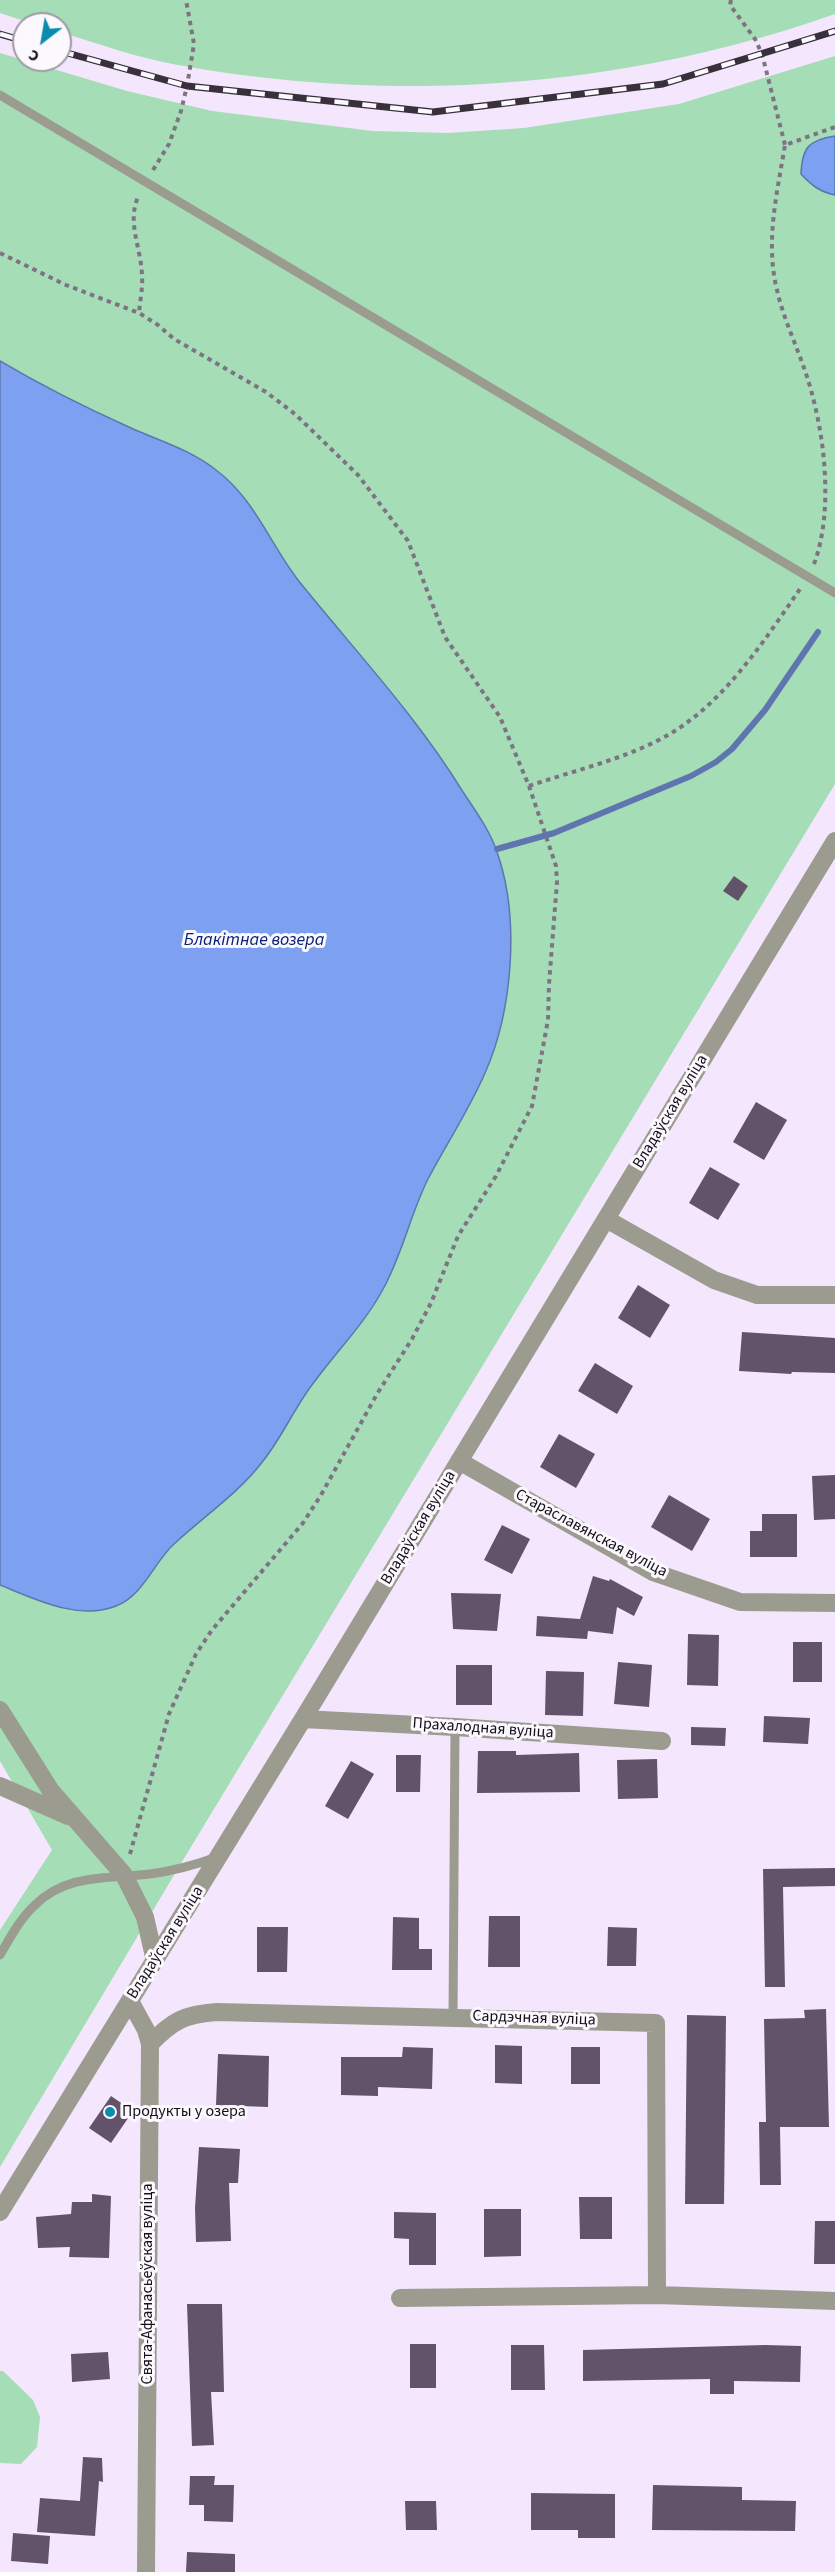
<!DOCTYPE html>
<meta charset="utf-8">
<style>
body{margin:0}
#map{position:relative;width:835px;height:2572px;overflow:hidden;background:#f4e6fd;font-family:"Source Sans 3",sans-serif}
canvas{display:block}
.north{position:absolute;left:12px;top:12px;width:60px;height:60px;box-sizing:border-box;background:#fbf8fe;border:2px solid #9f9ba2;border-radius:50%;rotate:211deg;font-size:16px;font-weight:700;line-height:24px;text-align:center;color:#150f18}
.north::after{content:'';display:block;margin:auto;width:21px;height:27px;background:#0c8cad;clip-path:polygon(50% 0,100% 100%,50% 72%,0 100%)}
</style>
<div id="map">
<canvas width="835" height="2572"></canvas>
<div class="north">С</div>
</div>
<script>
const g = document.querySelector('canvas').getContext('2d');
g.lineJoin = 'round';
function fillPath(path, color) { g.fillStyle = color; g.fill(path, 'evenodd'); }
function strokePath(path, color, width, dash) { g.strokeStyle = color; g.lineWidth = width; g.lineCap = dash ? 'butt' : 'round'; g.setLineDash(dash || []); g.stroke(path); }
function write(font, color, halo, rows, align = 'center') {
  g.font = font + ' "Source Sans 3",sans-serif'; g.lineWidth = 6; g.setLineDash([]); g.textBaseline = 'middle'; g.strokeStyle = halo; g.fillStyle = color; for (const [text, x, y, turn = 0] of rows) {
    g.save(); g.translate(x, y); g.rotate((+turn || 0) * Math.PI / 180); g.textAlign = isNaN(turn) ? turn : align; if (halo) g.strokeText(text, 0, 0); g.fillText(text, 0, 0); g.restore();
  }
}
const green = new Path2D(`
 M0 0H835V14C625 88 397 105 178 65 138 58 99 44 60 32V24H34L0 13Z
 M0 53 127 91 212 111 373 131 448 133 524 128 679 104 835 56V784L180 1865 0 2167V1930L52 1850 0 1761Z
 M0 2371H3L33 2400 40 2417 37 2447 21 2464 0 2463Z`);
const water = new Path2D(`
 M835 136V195C820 192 811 185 801 174 802 147 809 140 835 136Z
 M0 361C42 386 86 408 131 428 160 441 191 450 216 470 254 498 270 544 298 580 354 650 416 715 463 792 475 810 490 831 497 852 520 917 513 1010 485 1073 469 1110 447 1143 428 1179 410 1215 402 1256 382 1291 364 1324 337 1351 315 1381 295 1406 283 1436 263 1461 239 1493 203 1517 174 1544 154 1562 143 1596 116 1606 78 1621 35 1599 0 1585Z`);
const stream = new Path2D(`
 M497 849 554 833 691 776 716 762 732 749 765 710 818 632`);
const building = new Path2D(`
 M734 876 748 886 738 901 723 891Z
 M756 1102 787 1120 764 1160 733 1142Z
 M710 1167 740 1184 718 1220 689 1203Z
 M638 1285 670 1305 650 1338 618 1318Z
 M742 1332 835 1338V1373L792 1372 791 1374 739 1371Z
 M595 1363 633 1386 617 1414 578 1391Z
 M559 1434 595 1454 576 1488 540 1467Z
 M835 1475V1519L814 1520 812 1476Z
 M669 1495 710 1519 692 1551 651 1527Z
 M762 1514H797V1557H750V1531H762Z
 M502 1525 530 1539 512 1574 484 1560Z
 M593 1576 609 1581 610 1579 643 1597 634 1616 617 1607 613 1634 588 1631 587 1639 536 1636 537 1616 580 1619Z
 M451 1593 501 1594 497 1631 453 1629Z
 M688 1634 719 1635 718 1686 687 1685Z
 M793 1642H822V1682H793Z
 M618 1662 652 1665 649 1707 614 1704Z
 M456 1665H492V1705H456Z
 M546 1671 584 1672 583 1716 545 1715Z
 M764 1716 810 1718 808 1744 763 1742Z
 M691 1727 726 1728 725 1746 691 1745Z
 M478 1751H516V1755L579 1753 580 1792 477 1793Z
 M396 1755H421L420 1792H396Z
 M657 1759 658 1798 618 1799 617 1760Z
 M351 1761 374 1774 348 1819 325 1806Z
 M835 1868V1886L783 1887 785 1987H765L763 1869Z
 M489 1916H520V1967H488Z
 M393 1917 419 1918V1949H432V1970H392Z
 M257 1927H288L287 1972H257Z
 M608 1927 637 1928 636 1966H607Z
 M826 2009 829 2127H780L781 2185H760L759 2122H766L764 2019 805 2018 804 2010Z
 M687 2015 726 2016 724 2204H685Z
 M495 2045 522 2046V2084L495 2083Z
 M403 2047 433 2048 432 2089 378 2087V2096L341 2095V2057H402Z
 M571 2047H600V2084H571Z
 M218 2054 269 2056 268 2107 216 2105Z
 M111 2096 133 2111 111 2143 89 2128Z
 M199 2147 240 2149 238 2183H229L231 2241 196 2242 195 2208Z
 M92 2194 111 2196 109 2258 69 2257 70 2247 38 2248 36 2217 71 2214 72 2202H92Z
 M579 2197H612V2239H580Z
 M484 2209H521V2256L484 2257Z
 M394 2212 436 2213V2265H409V2239L394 2238Z
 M815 2221H835V2264H814Z
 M187 2304H222L224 2392H211L214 2445 192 2446Z
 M410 2344H436V2388H410Z
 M511 2345H544L545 2390H511Z
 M765 2345 801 2346 800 2382 734 2381V2394H710V2379L583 2381V2350Z
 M108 2352 110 2379 72 2382 71 2354Z
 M83 2457 102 2458 103 2482 99 2481 95 2536 37 2532 40 2498 80 2501Z
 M190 2476H215L214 2485H234L233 2522 204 2521V2505H189Z
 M653 2485 742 2487V2500L796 2501 795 2531 652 2530Z
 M531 2493 615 2494V2538H578V2530H531Z
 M405 2501H436L437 2530H406Z
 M13 2533 50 2536 48 2564 11 2561Z
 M187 2552 235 2554V2572H186Z`);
const path = new Path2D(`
 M731 0 730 5 755 39 762 54 785 145
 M153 170 169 144 181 111 187 86 194 44 186 0
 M0 253 66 285 139 313
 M814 564C835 508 824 424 804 368 795 342 783 317 777 290 765 241 777 194 785 145L835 127
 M529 786C575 770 626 759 668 735 724 703 764 641 800 589
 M130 1854 169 1714 196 1654 212 1630 303 1523 321 1495 377 1394 412 1339 431 1303 458 1236 496 1176 532 1106 548 1020 549 984 557 882 556 866 529 786 500 717 445 637 408 541 358 475 295 414 266 392 174 339 158 325 139 313C140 301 143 287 142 275 141 247 126 221 139 195`);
const lane = new Path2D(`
 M0 95 835 593
 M0 1955C10 1938 19 1920 34 1906 66 1873 109 1879 150 1874 173 1871 195 1865 217 1857
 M453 2017 455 1727`);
const street = new Path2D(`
 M606 1219 714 1280 757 1295H835
 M459 1461 653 1572 740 1602 835 1603
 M0 1710 51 1791 124 1875 145 1917 155 1961
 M303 1719 455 1727 662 1741
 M0 1786 68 1816
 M130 2001 146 2030 150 2044 146 2572
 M150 2044C172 2021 185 2014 217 2012L656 2023 657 2295
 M0 2212 303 1719 835 841
 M400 2298 657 2295 835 2301`);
const rail = new Path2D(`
 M0 34 24 41
 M60 51 187 86 433 112 663 84 835 31`);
const markers = [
 [110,2112,6,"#0c8cad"]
];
const streetNames = [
 ["Владаўская вуліца",671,1112,-59],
 ["Владаўская вуліца",419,1528,-59],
 ["Стараславянская вуліца",591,1534,28],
 ["Прахалодная вуліца",483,1729,4],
 ["Владаўская вуліца",166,1943,-58],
 ["Сардэчная вуліца",534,2019,2],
 ["Свята-Афанасьеўская вуліца",148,2284,-90]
];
const poiNames = [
 ["Продукты у озера",122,2112]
];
const waterNames = [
 ["Блакітнае возера",254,941]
];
fillPath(green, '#a4ddb6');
fillPath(water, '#7da1f0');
strokePath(water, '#5e75af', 1.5);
strokePath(stream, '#5e75af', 6);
fillPath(building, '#62526a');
strokePath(path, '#7d7383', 4, [4.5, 4.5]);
strokePath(lane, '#9b9c8f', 9);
strokePath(street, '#9b9c8f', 18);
strokePath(rail, '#38313c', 7);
strokePath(rail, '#fbf8fe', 4.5, [14]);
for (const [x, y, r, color] of markers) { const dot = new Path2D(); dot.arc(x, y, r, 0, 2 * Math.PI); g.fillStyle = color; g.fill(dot); strokePath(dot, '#fbf8fe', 2); }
write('16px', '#150f18', '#fbf8fe', streetNames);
write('16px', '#150f18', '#fbf8fe', poiNames, 'left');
write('italic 18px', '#072079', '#fbf8fe', waterNames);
</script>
